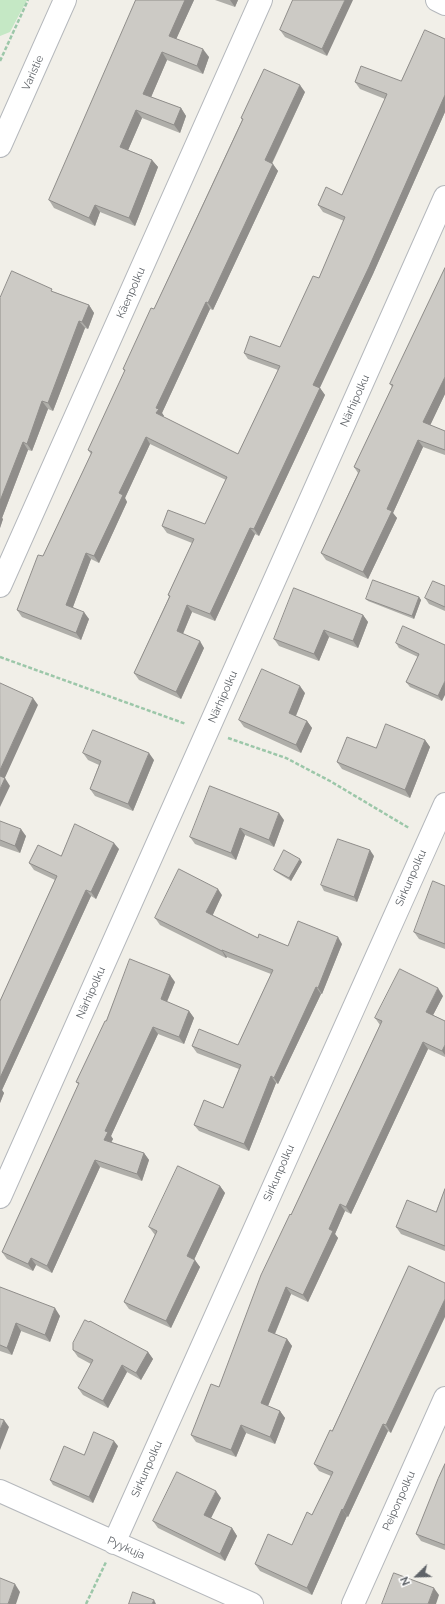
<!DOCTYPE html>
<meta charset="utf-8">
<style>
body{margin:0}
#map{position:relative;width:445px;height:1604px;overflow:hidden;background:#f1efe8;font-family:Raleway,sans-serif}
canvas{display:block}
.north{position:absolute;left:397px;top:1556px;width:40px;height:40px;-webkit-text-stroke:3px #fff;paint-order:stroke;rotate:247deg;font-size:11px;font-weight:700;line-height:16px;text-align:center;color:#5f6368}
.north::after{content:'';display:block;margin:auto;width:14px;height:18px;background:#5f6368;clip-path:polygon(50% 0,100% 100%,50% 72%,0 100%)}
</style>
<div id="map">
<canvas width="445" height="1604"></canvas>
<div class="north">N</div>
</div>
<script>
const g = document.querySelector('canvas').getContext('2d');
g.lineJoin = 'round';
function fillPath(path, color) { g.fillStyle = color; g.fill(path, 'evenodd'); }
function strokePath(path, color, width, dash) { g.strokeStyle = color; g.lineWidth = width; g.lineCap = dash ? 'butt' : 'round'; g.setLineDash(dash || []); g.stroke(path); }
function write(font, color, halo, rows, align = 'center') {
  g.font = font + ' Raleway,sans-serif'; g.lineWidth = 4; g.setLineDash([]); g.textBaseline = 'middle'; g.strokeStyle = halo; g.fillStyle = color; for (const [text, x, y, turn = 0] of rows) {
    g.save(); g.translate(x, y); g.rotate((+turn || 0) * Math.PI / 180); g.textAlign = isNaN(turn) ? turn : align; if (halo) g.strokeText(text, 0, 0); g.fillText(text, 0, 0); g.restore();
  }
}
const green = new Path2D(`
 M0 0H27L10 32 0 36Z`);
const path = new Path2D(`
 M0 61 28 0
 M0 657 186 724
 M228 738 286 758 330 781 409 828
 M86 1604 106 1562`);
const minor = new Path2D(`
 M437 0 445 4
 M0 586 261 0
 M0 1197 445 197
 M0 1491 252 1604
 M114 1543 445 804
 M353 1604 445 1398`);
const tertiary = new Path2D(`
 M0 146 65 0`);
const wall = new Path2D(`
 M136 0H194L176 39 209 57 203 74 167 60 151 97 181 108 186 116 180 133 142 118 128 150 152 160 158 167 135 226 100 212 95 226 54 208 49 200Z
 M215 0H238L235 7Z
 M293 0 327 56 285 37 280 30Z
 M445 39V112L373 274 319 388H320L325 395 259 536 255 534 215 621 192 612 183 634 204 648 181 699 139 680 134 673 169 597 168 595 192 543 167 533 162 526 205 524 226 480 150 444 125 498 127 502 99 563 91 559 73 607 89 619 81 640 22 617 17 610 43 556 91 454 88 450 125 372 123 369 154 309 242 120 241 118 305 92 272 164 278 171 213 310 210 309 162 413 164 416 163 417 238 454 278 370 248 359 244 353 280 347 319 278 344 221 323 212 318 205 342 195 385 99 360 89 355 82 401 81Z
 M445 268V394L430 425 445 431V455L423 447 393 513 397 518 368 579 326 560 321 553 358 473 354 467 392 387 390 384Z
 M54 292 89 305 94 313 88 329 85 328 53 411 48 409 32 451 28 450 2 518 3 519 0 528V298Z
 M445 586V611L429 604 425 598Z
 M419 597 421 600 414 619 368 601 366 599Z
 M363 615 368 622 358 648 329 637 319 661 279 646 274 639Z
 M396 643 445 645 442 701 410 687 406 682 418 657 399 648Z
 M305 693 296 716 307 721 312 728 301 753 244 727 239 720Z
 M425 740 430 747 410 798 342 769 337 762 376 748Z
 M83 753 154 760 133 811 95 796 90 789 99 765 88 760Z
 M284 820 274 847 245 835 236 860 195 844 190 837Z
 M0 821 26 836 20 853 0 846Z
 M119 849 96 899 91 896 2 1090 4 1093 0 1103V1001L55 880 34 870 29 863 61 856Z
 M374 856 357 902 324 891 321 885Z
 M302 862 291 881 276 872 274 870Z
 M445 886V949L419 939 414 932Z
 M222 895 212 915 258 938 288 946 342 944 322 994H321L278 1084 276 1083 249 1151 199 1131 194 1125 223 1108 239 1069 197 1053 192 1046 238 1045 271 974 227 957 226 958 160 925 155 918Z
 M175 982 167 1002 189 1011 194 1018 184 1044 158 1034 111 1136 113 1139 111 1142 144 1153 149 1160 142 1181 100 1167 52 1273 36 1265 33 1271 7 1259 2 1252 79 1085 76 1082 106 1021Z
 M443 996 433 1015 445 1021V1057L428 1049 351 1214 345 1211 335 1234 338 1238 308 1302 291 1294 275 1334 287 1339 292 1346 268 1406 280 1411 285 1418 275 1444 246 1433 236 1457 196 1442 191 1435 219 1387 291 1215 380 1025 375 1018Z
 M220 1186 225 1193 194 1260 200 1267 171 1328 129 1309 124 1302 155 1235 149 1227Z
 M445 1189V1251L401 1234 396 1227 436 1212Z
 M409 1266 391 1433 388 1431 348 1517 347 1516 312 1595 260 1571 255 1564 292 1545 312 1515 331 1476 319 1471 314 1464 332 1431Z
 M0 1287 60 1316 50 1342 21 1331 12 1355 0 1351Z
 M73 1350 148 1352 153 1359 141 1380 127 1372 108 1408 83 1395 78 1388 91 1364 78 1357Z
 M118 1446 93 1503 53 1485 50 1480 84 1455Z
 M445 1464V1550L421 1541 416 1534Z
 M221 1498 211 1518 232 1528 237 1536 225 1561 158 1528 153 1521Z`);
const shadedWall = new Path2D(`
 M185 0H194L174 44 169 36Z
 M230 0H238L235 7Z
 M345 0H353L327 56 322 49Z
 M203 49 209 57 203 74 197 66Z
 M162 52 167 60 149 102 143 94Z
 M300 85 305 92 270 167 265 160Z
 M445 95V112L373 274 318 392 313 385Z
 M181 108 186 116 180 133 174 125Z
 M136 110 142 118 126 155 120 147Z
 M152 160 158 167 135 226 129 218Z
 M273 164 278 171 213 310 208 303Z
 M95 205 100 212 95 226 89 218Z
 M206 302 210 309 162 413 164 416 161 420 156 413V408Z
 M89 305 94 313 88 329 82 322Z
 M79 321 85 328 53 411 48 403Z
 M445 377V394L428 430 423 422Z
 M320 388 325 395 259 536 254 529Z
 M42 401 48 409 32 451 27 444Z
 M146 437 150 444 125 498 127 502 99 563 94 556 119 493Z
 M418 440 423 447 393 513 397 518 368 579 363 572 387 509Z
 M23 442 28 450 2 518 3 519 0 528V501Z
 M250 528 255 534 215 621 210 614Z
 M86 553 91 559 71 612 66 605Z
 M419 597 421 600 414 619 412 616Z
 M187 605 192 612 181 638 177 631Z
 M84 612 89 619 81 640 76 633Z
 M363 615 368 622 358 648 353 641Z
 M324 630 329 637 319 661 314 654Z
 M200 641 204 648 181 699 176 692Z
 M445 681V695L442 701 438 696Z
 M300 686 305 693 294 720 289 713Z
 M33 698 38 705 3 782 0 779V770Z
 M307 721 312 728 301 753 296 745Z
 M425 740 430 747 410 798 405 790Z
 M149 753 154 760 133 811 128 804Z
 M5 778 10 786 0 807V789Z
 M279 813 284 820 274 847 269 840Z
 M240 828 245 835 236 860 231 853Z
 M21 829 26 836 20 853 15 846Z
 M114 843 119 849 96 899 91 892Z
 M370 850 374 856 357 902 354 897Z
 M300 859 302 862 291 881 289 878Z
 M218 889 222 895 211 919 206 912Z
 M86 890 91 896 2 1090 4 1093 0 1103V1078Z
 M338 937 342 944 322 994 318 988Z
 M222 950 227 957 226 958 222 951Z
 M170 975 175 982 165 1006 161 999Z
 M316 987 321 994 278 1084 274 1078Z
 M438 988 443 996 431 1019 426 1012Z
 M189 1011 194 1018 184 1044 179 1037Z
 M153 1027 158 1034 111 1136 113 1139 109 1147 104 1140 105 1131Z
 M423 1042 428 1049 351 1214 346 1207Z
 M445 1045V1055L442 1051Z
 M271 1076 276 1083 249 1151 244 1144Z
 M144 1153 149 1160 142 1181 137 1174Z
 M95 1160 100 1167 52 1273 47 1266Z
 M220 1186 225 1193 192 1264 187 1256Z
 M340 1204 345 1211 335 1234 338 1238 308 1302 303 1295 329 1229Z
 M31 1258 36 1265 33 1271 28 1264Z
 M195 1260 200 1267 171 1328 166 1321Z
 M286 1287 291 1294 273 1338 268 1331Z
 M445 1299V1317L391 1433 386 1425Z
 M55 1308 60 1316 50 1342 45 1335Z
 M16 1323 21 1331 12 1355 7 1348Z
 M287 1339 292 1346 266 1411 261 1403Z
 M148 1352 153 1359 141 1380 136 1373Z
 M122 1365 127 1372 108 1408 103 1401Z
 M280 1411 285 1418 275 1444 270 1437Z
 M4 1420 9 1427 0 1450V1430Z
 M383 1424 388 1431 348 1517 343 1510Z
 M241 1425 246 1433 236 1457 231 1450Z
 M114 1441 118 1446 93 1503 89 1497Z
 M216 1491 221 1498 209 1522 204 1515Z
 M342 1509 347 1516 312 1595 307 1588Z
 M232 1528 237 1536 225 1561 220 1554Z
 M15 1584 20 1592 16 1604H8Z
 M434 1588 439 1595 436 1604H428Z
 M154 1600 156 1604H152Z`);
const building = new Path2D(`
 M136 0H185L169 36 203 49 197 66 162 52 143 94 181 108 174 125 136 110 120 147 152 160 129 218 95 205 89 218 49 200Z
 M293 0H345L322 49 280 30Z
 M425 30 445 39V95L369 267 313 385 320 388 254 529 250 528 210 614 187 605 177 631 200 641 176 692 134 673 170 596 168 595 194 539 162 526 168 510 205 524 227 477 146 437 119 493 123 495 94 556 86 553 66 605 84 612 76 633 17 610 38 555 43 556 92 452 88 450 125 370 123 369 151 308 154 309 195 222 243 119 241 118 264 69 300 85 265 160 273 164 208 303 206 302 156 408 159 409 156 413 238 454 280 366 244 353 250 336 280 347 313 276 319 278 345 217 318 205 326 187 342 195 387 94 355 82 361 66 401 81Z
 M445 268V377L423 422 445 431V450L418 440 387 509 392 511 363 572 321 553 360 470 354 467 393 385 390 384Z
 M12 271 52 289 51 291 89 305 82 322 79 321 48 403 42 401 27 444 23 442 0 501V298Z
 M373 580 419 597 412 616 366 599Z
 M433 581 445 586V607L425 598Z
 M294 588 363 615 353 641 324 630 314 654 274 639Z
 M403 626 445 645V681L438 696 406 682 419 654 396 643Z
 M262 669 300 686 289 713 307 721 296 745 239 720Z
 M0 683 33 698 0 770Z
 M386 724 425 740 405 790 337 762 347 737 376 748Z
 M93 730 149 753 128 804 90 789 101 761 83 753Z
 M0 776 5 778 0 789Z
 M210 786 279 813 269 840 240 828 231 853 190 837Z
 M0 821 21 829 15 846 0 840Z
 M75 824 114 843 91 892 86 890 0 1078V1001L57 876 29 863 38 845 61 856Z
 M338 839 370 850 354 897 321 885Z
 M284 850 300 859 289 878 274 870Z
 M179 869 218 889 206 912 258 938 259 934 288 946 298 921 338 937 318 988 316 987 274 1078 271 1076 244 1144 194 1125 204 1100 223 1108 241 1065 192 1046 199 1029 238 1045 273 970 222 950V951L155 918Z
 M433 881 445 886V944L414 932Z
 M130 959 170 975 161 999 189 1011 179 1037 153 1027 105 1131 108 1132 104 1140 144 1153 137 1174 95 1160 47 1266 31 1258 28 1264 2 1252 79 1083 76 1082 105 1021H106Z
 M400 969 438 988 426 1012 445 1021V1045L442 1051 423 1042 346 1207 340 1204 329 1229 333 1231 303 1295 286 1287 268 1331 287 1339 261 1403 280 1411 270 1437 241 1425 231 1450 191 1435 211 1384 219 1387 261 1275 290 1214 291 1215 382 1021 375 1018Z
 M178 1166 220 1186 187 1256 195 1260 166 1321 124 1302 157 1231 149 1227Z
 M445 1189V1246L396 1227 407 1200 436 1212Z
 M409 1266 445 1283V1299L386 1425 383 1424 343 1510 342 1509 307 1588 255 1564 268 1534 292 1545 307 1512 312 1515 333 1472 314 1464 330 1430 332 1431Z
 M0 1287 55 1308 45 1335 16 1323 7 1348 0 1345Z
 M85 1320 89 1322 90 1321 148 1352 136 1373 122 1365 103 1401 78 1388 93 1360 73 1350V1343Z
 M0 1419 4 1420 0 1430Z
 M94 1432 114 1441 89 1497 50 1480 64 1446 84 1455Z
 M445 1464V1545L416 1534 438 1479Z
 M177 1472 216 1491 204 1515 232 1528 220 1554 153 1521Z
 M394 1573 434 1588 428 1604H382Z
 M0 1578 15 1584 8 1604H0Z
 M133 1592 154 1600 152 1604H129Z`);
const streetNames = [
 ["Varistie",33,73,-66],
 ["Käenpolku",131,293,-66],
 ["Närhipolku",355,401,-66],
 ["Närhipolku",223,697,-66],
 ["Sirkunpolku",411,878,-66],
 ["Närhipolku",91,993,-66],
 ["Sirkunpolku",279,1173,-66],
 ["Sirkunpolku",147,1469,-66],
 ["Peiponpolku",399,1501,-66],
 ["Pyykuja",126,1548,24]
];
fillPath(green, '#c5e8c5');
strokePath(minor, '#b5b8bc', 24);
strokePath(tertiary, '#b5b8bc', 24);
strokePath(path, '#9cc7a9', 2.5, [4, 2]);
strokePath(minor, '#fff', 22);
strokePath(tertiary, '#fff', 22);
fillPath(wall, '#afaea9');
fillPath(shadedWall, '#8f8d8a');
fillPath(building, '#cccac5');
strokePath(building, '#8f8d8a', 1);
write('11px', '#5f6368', '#fff', streetNames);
</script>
